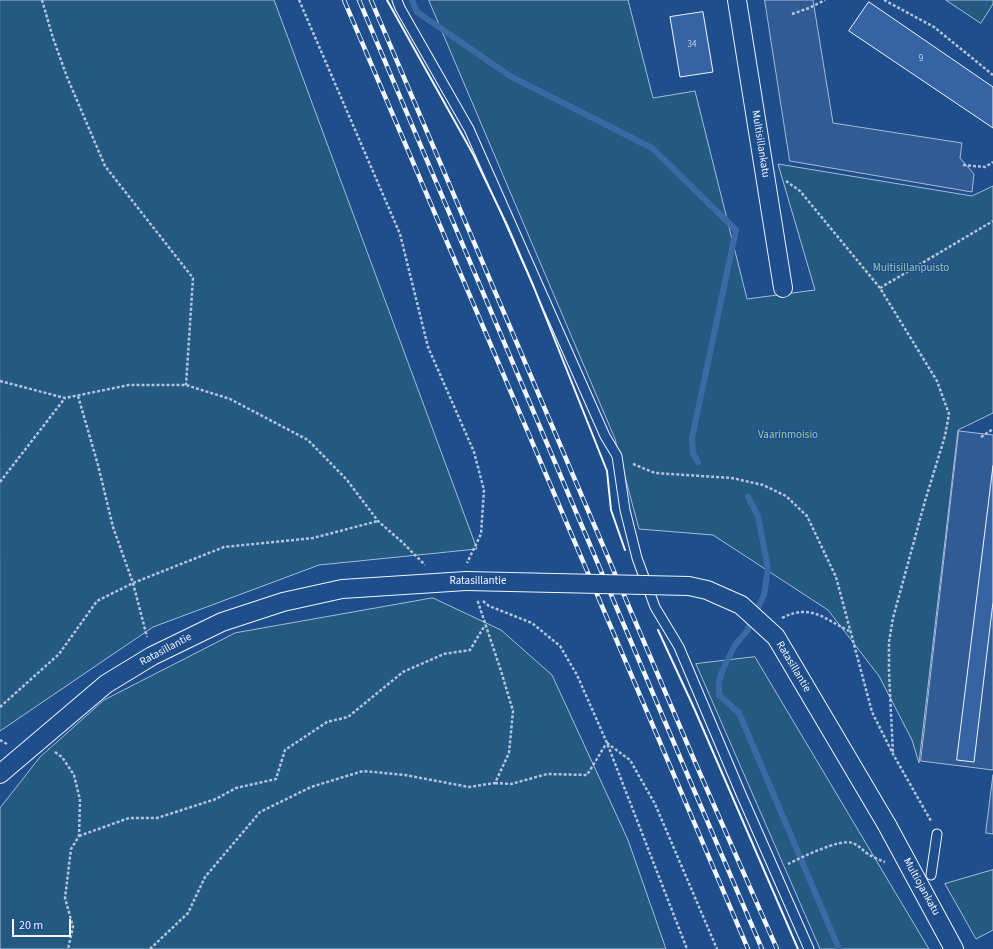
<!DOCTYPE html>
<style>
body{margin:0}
#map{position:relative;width:993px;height:949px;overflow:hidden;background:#1f4e8c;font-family:"Source Sans 3",sans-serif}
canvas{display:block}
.scale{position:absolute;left:12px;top:919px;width:59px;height:18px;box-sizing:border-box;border:2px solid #f2f6ff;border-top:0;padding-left:5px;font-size:12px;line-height:14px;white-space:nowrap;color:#f2f6ff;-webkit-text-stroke:3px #1f4e8c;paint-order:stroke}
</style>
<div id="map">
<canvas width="993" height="949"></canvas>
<div class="scale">20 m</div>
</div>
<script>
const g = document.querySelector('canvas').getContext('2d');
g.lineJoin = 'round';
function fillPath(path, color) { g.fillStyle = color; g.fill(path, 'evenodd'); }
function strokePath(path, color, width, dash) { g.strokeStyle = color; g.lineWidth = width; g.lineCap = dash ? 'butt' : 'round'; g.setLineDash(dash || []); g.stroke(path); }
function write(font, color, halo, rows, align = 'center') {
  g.font = font + ' "Source Sans 3",sans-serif'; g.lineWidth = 3; g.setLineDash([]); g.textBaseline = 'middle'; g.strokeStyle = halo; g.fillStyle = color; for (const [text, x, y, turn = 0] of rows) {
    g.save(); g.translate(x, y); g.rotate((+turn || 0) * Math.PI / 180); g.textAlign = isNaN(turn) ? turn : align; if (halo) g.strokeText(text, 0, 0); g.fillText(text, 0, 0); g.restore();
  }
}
const green = new Path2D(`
 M0 0H274L477 549 319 565 153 627 0 731Z
 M429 0H628L653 98 695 91 747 299 815 290 778 164 972 196 993 186V413L958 430 919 763 912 740 879 676 828 610 713 535 639 529 615 439Z
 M946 0H993V4L981 23Z
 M433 598 501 630 552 675 628 840 666 949H0V808L40 757 104 700 235 633Z
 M755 657 929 949H820L696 664Z
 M993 870V930L976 939 945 884Z`);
const parking = new Path2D(`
 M765 0H813L833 123 962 143 960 158 974 174 972 192 790 161Z
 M959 431 993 435V770L921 761Z
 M993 775V834L986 833Z`);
const stream = new Path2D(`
 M412 0 417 12 510 76 652 148 736 230 692 438 693 453 698 462
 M748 497 758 516 768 569 764 595 747 631 735 645 723 669 719 681V695L739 713 839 949`);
const building = new Path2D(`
 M869 2 993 87V128L849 31Z
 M703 12 713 72 680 77 670 17Z
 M993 466V602L974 762 957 760Z`);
const path = new Path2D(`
 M42 0 53 38 67 77 105 166 193 278 186 385
 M299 0 400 234 428 347 474 452 484 490 481 534 467 563
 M884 0 934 27 993 75
 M792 14 809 8 825 0
 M963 165 985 167 993 162
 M786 181 800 191 880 288 937 381 949 414 945 436 925 501 893 618 889 642V672L893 754
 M880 288 993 221
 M0 381 65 398 129 385H186L230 399 308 440 347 480 378 521 402 542 425 565
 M78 396 98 465 113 527 133 583 147 637
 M981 437 993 429
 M633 464 655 473 732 478 763 485 786 496 807 516 836 577 872 712 893 754 931 821
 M0 482 65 398
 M483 601 489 606 532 623 560 646 577 675 607 743 687 949
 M782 618C810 603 825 619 849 631
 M0 707 59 654 97 601 133 583 224 547 313 538 378 521
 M0 740 7 744
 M607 743 630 760 655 804 717 949
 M55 752 62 757 74 775 80 800 79 836 71 849 65 898 73 927 68 949
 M495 783 511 784 547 774 587 775 606 744
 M79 836 129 818H157L216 799 236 788 276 779 285 750 327 722 348 717 403 672 444 654 470 650 485 625
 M788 864C800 858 841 838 852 843 859 845 862 850 868 854 873 857 879 860 885 862
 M150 949 188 913 205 877 260 812 311 787 363 771 405 775 469 787 495 783 509 753 513 711 501 671 477 599`);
const lane = new Path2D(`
 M397 0 400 8 469 129 605 436 617 456 625 510 637 558 655 607 679 647 741 794 809 949
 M931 875 937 834`);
const street = new Path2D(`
 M737 0 783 288
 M0 774 106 684 152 656 222 622 283 602 342 589 466 581
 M887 825 954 949`);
const rail = new Path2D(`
 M344 0 748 949
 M359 0 685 769 762 949
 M371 0 695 762 777 949`);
const streetBridge = new Path2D(`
 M466 581 689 586 707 590 741 605 776 637 887 825`);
const wall = new Path2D(`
 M387 0 473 154 507 225 533 285 607 471 611 510 625 550
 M658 630 694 708 798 949`);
const numberNames = [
 ["34",692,45],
 ["9",921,59]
];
const streetNames = [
 ["Multisillankatu",760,144,81],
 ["Ratasillantie",478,582],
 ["Ratasillantie",166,650,-28],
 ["Ratasillantie",793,667,59],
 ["Multiojankatu",921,887,61]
];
const parkNames = [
 ["Multisillanpuisto",911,269],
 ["Vaarinmoisio",788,436]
];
fillPath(green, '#245a82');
strokePath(green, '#a8bbd7', 1);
fillPath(parking, '#305b95');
strokePath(parking, '#a8bbd7', 1);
strokePath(stream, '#3b69a3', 6);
fillPath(building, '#3563a3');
strokePath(building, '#f2f6ff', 1);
strokePath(lane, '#f2f6ff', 11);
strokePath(street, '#f2f6ff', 20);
strokePath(path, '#b3c4dc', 2.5, [3, 2]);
strokePath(lane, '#1f4e8c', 9);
strokePath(street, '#1f4e8c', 18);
strokePath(rail, '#f2f6ff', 4.5);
strokePath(rail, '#1f4e8c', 3, [9]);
strokePath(streetBridge, '#f2f6ff', 20, []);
strokePath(streetBridge, '#1f4e8c', 18);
strokePath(wall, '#f2f6ff', 2);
write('9px', '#c3d1e8', null, numberNames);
write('11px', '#f2f6ff', '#1f4e8c', streetNames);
write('11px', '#97c8a6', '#1f4e8c', parkNames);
</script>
